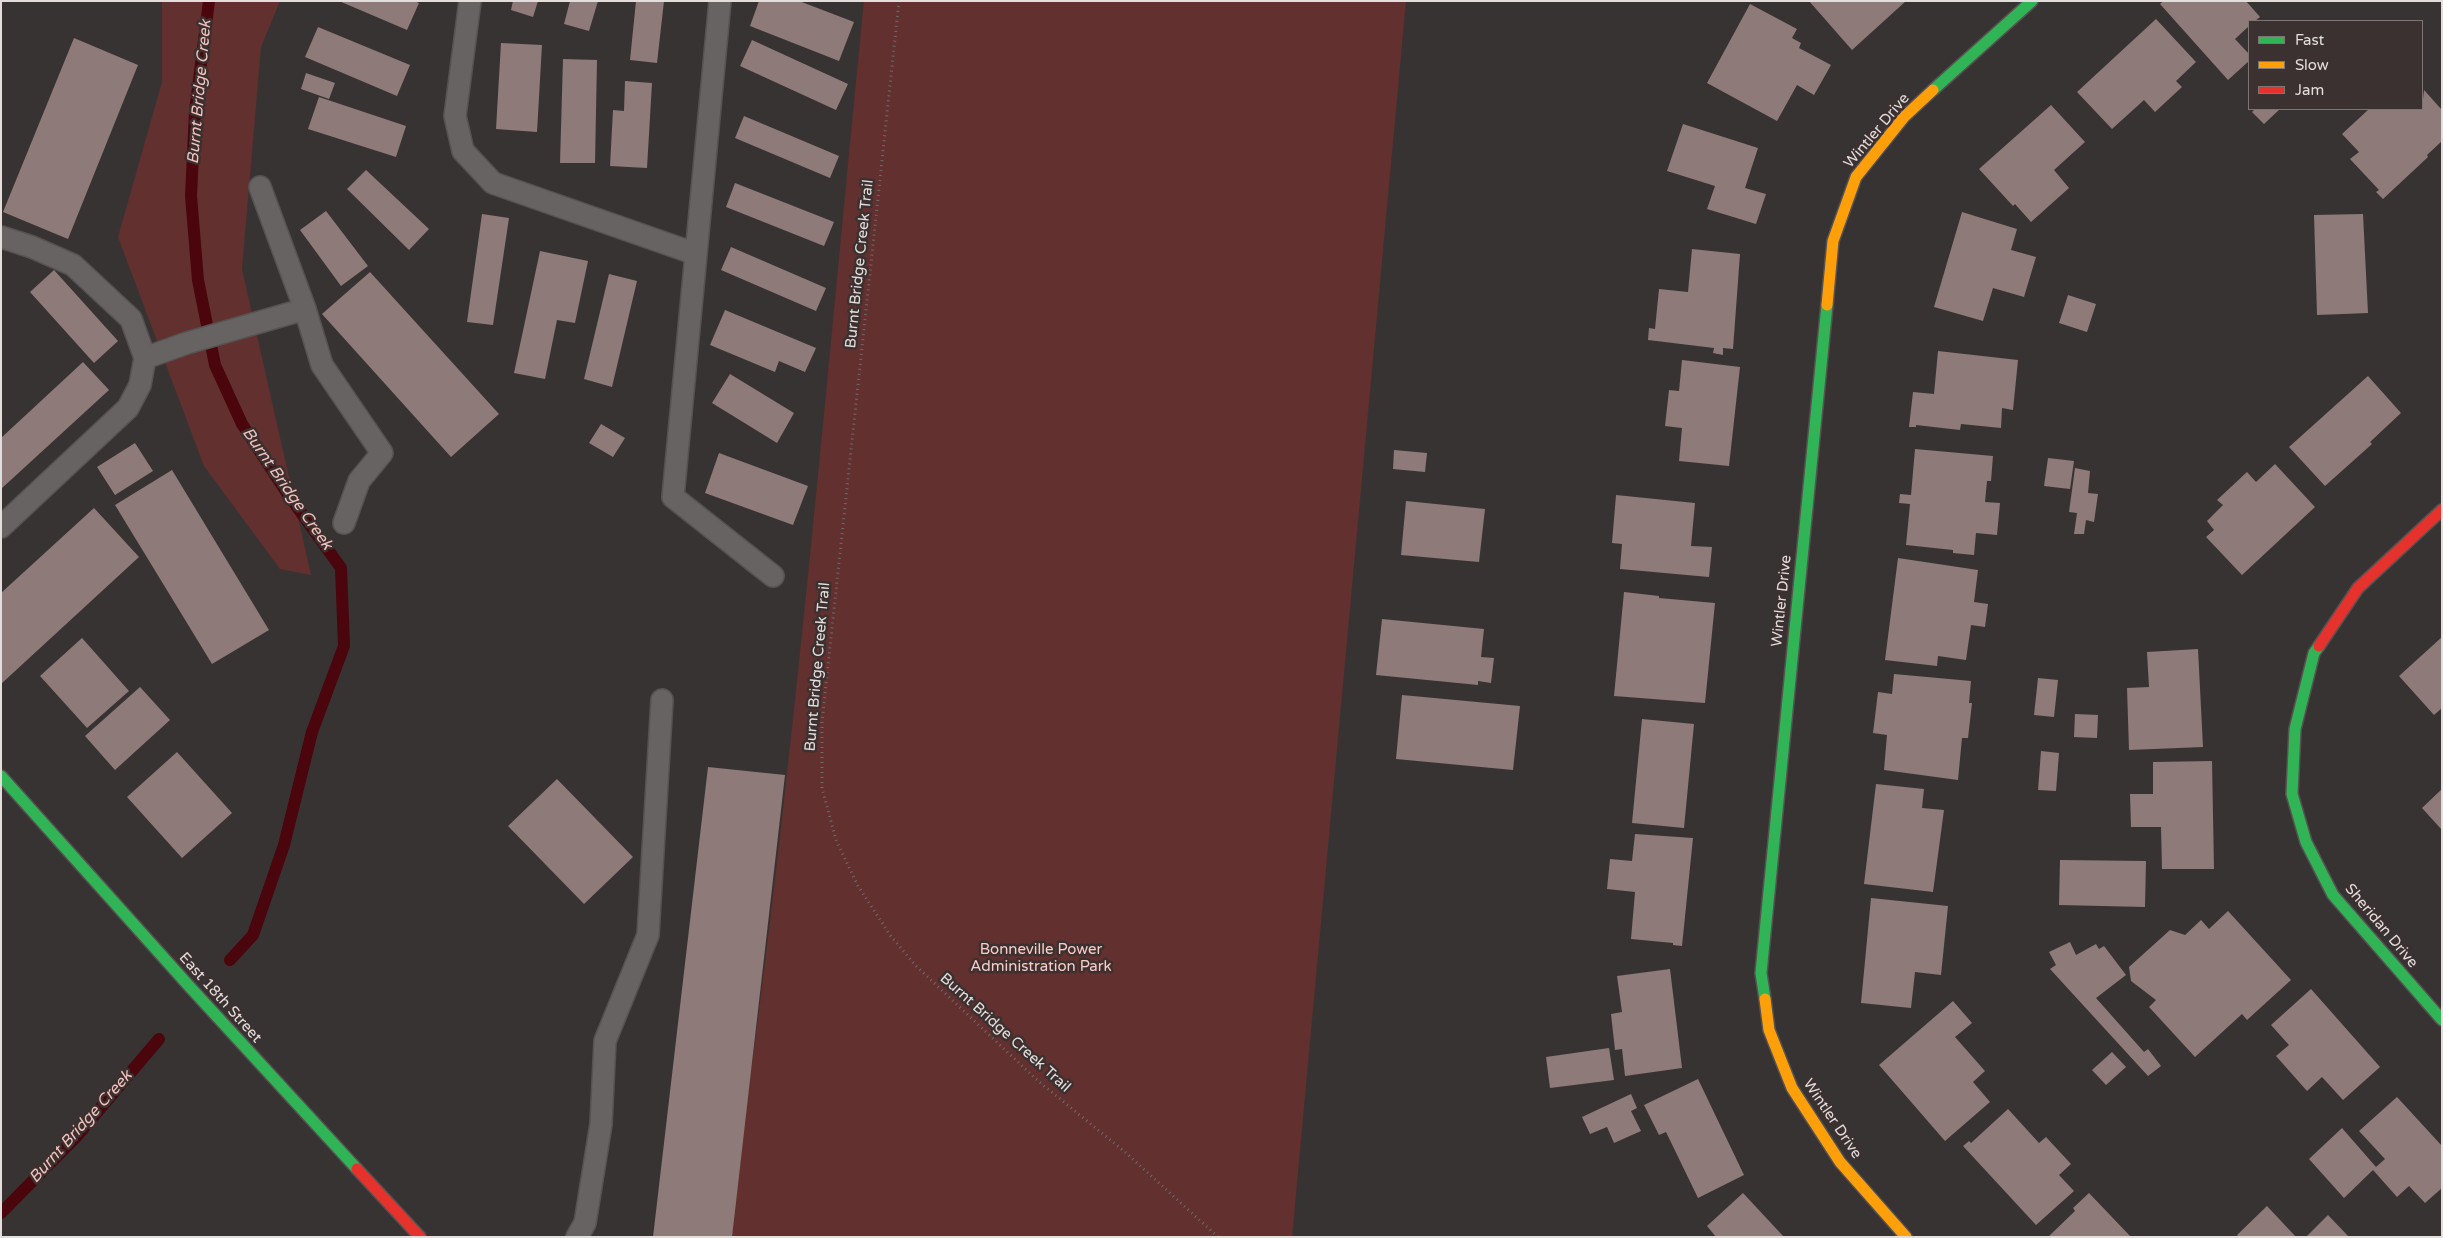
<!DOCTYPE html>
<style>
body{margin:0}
#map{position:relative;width:2443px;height:1238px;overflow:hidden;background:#383333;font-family:"Varela Round",sans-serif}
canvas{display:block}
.frame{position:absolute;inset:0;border:2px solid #e3dddc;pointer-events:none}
.legend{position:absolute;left:2248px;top:20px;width:175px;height:90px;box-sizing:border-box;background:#3b3130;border:1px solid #7e7675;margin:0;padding:6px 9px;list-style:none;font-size:15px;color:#e3dddc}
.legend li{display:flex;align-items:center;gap:10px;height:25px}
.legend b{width:25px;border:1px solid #7e7675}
</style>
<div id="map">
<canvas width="2443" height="1238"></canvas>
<div class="frame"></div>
<ul class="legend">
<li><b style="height:6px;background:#30b455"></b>Fast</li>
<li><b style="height:6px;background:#ff9f0a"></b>Slow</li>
<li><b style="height:6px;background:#e5322d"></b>Jam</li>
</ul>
</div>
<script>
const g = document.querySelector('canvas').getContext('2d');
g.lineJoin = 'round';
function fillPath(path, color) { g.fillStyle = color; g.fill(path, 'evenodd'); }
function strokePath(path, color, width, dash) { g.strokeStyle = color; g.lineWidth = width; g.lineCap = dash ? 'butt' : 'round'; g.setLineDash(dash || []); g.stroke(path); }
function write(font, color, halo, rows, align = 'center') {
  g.font = font + ' "Varela Round",sans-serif'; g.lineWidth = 5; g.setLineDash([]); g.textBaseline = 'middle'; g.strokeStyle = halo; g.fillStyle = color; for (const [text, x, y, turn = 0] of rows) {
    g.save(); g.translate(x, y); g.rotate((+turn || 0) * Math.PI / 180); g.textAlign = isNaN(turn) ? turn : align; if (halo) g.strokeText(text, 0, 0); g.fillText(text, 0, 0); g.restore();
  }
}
const green = new Path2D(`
 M162 1H280L261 47 242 269 311 575 280 569 204 466 118 237 162 82Z
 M864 1H1406L1292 1237H728C789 827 823 413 864 1Z`);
const stream = new Path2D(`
 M209 1 195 111 191 196 198 280 215 365 242 424 287 493 341 568 344 646 312 732 284 845 253 935 230 960
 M1 1213 76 1137 159 1039`);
const building = new Path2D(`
 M339 1H414L419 3 407 30Z
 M513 1H538L533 17 511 10Z
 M570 1H598L589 31 564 24Z
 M636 1H664L657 63 630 60Z
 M759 1H799L854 22 839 61 750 26Z
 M1809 1H1906L1852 50Z
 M2163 1H2246L2260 17 2255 21H2249V26L2235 39 2249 54V61L2228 80 2160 4Z
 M1750 4 1797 29 1792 38 1801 43 1799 48 1831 65 1814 95 1797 85 1777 121 1707 83Z
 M2156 19 2196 62 2176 81 2182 87 2155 112 2144 100 2112 129 2077 92Z
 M318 27 410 65 397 96 305 57Z
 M74 38 138 65 68 239 3 212Z
 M752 40 848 84 836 110 740 66Z
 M501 43 542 45 537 132 496 129Z
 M563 59 597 60 595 163H560Z
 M306 73 335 83 329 99 301 89Z
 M625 81 652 83 647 168 610 166 613 110 624 111Z
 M2424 90 2442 110V141L2427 155 2428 157 2383 199 2376 192 2379 190 2350 159 2359 152 2342 134 2369 109H2422Z
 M319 97 406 126 396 157 308 129Z
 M2051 105 2085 142 2054 170 2069 188 2031 222 2015 204 2013 206 1979 169Z
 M2255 109H2280L2264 124 2252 112Z
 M744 116 839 156 830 178 735 138Z
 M1683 124 1758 148 1745 188 1766 194 1756 224 1707 209 1715 186 1667 171Z
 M366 170 429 229 409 250 347 189Z
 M735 183 834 222 824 246 726 207Z
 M326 211 368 266 341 286 300 230Z
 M1962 212 2017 229 2011 250 2036 257 2024 297 1993 288 1983 321 1934 307Z
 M482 214 509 218 493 325 467 322Z
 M2363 214 2368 313 2317 315 2314 215Z
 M731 247 826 288 816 311 721 270Z
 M1692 249 1740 254 1733 349 1723 348V355L1713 353 1714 348 1648 340 1649 328 1655 329 1659 289 1688 292Z
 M540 251 588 261 575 323 557 320 545 379 514 373Z
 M54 270 118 341 94 363 30 292Z
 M370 272 499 414 451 457 322 314Z
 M609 274 637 281 612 387 584 379Z
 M2068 295 2096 304 2087 332 2059 323Z
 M725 310 816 348 805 372 779 361 775 372 710 345Z
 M1938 351 2018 360 2013 410 2002 408 2001 428 1961 424 1960 430 1916 425V427H1909L1913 392 1934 394Z
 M1682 360 1740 367 1729 466 1679 461 1682 428 1665 426 1669 390 1679 391Z
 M83 362 109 390 1 489V438Z
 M730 374 794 413 777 443 712 403Z
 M2368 376 2401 413 2370 442 2372 444 2325 486 2289 447Z
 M601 424 625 438 613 457 589 443Z
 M135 443 153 471 115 495 97 467Z
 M1915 449 1993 456 1991 481H1987L1985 502 2000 503 1997 535 1976 533 1974 555 1953 553V550L1906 545 1910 504 1899 503 1900 494 1911 495Z
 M1394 450 1427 453 1425 472 1393 469Z
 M719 453 808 486 793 525 705 493Z
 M2048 458 2074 461 2070 489 2044 486Z
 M2275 464 2315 507 2242 575 2206 537 2214 530 2207 521 2223 505 2217 500 2247 472 2256 482Z
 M2075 468 2090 471 2088 493 2098 494 2094 522 2086 520 2084 534H2074L2077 513 2069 512Z
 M172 470 269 630 212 664 115 505Z
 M1616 495 1695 503 1691 546 1712 547 1709 577 1620 569 1622 544 1612 543Z
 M1406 501 1485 509 1479 562 1401 555Z
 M94 508 139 557 1 684V593Z
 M1898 558 1978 570 1974 602 1988 604 1985 627 1971 625 1966 660 1938 656 1937 666 1885 660Z
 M1624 592 1659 596V598L1715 603 1705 703 1614 696Z
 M1382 619 1484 629 1481 657 1494 658 1491 683 1478 681V685L1376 675Z
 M2442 637V708L2434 715 2399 676Z
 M82 638 129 691 87 728 40 676Z
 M2198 649 2203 747 2129 750 2127 688 2149 687 2147 652Z
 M1894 674 1971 681 1969 703H1972L1968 738H1962L1958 780 1884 770 1887 735 1873 733 1878 692 1892 694Z
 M2038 678 2058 680 2054 717 2034 715Z
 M140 687 170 720 115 770 85 736Z
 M1402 695 1520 706 1513 770 1396 759Z
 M2075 714 2098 715 2097 738 2074 737Z
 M1642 719 1694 724 1684 828 1632 823Z
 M2041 751 2059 753 2056 791 2038 790Z
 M177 752 232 813 182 858 127 797Z
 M2212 761 2214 869H2162L2161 827H2131L2130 794H2153V762Z
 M708 767 785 775 732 1237H653Z
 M557 779 633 857 584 904 508 826Z
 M1876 784 1924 789 1922 808 1944 810 1933 892 1864 884Z
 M2442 789V830L2422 808Z
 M1635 834 1693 838 1682 946 1673 945V943L1631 939 1635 892 1607 889 1610 859 1632 861Z
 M2060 860 2146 861 2145 907 2059 905Z
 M1871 898 1948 906 1941 975 1915 972 1911 1008 1861 1003Z
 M2228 911 2291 980 2247 1020 2242 1014 2195 1057 2149 1007 2156 1000 2131 981 2129 967 2170 930 2185 935 2201 920 2209 929Z
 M2070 942 2076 955 2096 944 2099 949 2104 946 2126 975 2096 998 2144 1052 2148 1049 2161 1066 2148 1076 2050 969 2056 965 2049 952Z
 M1670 969 1682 1068 1625 1076 1622 1049 1615 1050 1611 1014 1622 1012 1617 976Z
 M2311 989 2380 1067 2343 1100 2322 1077 2307 1091 2276 1056 2289 1045 2271 1025Z
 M1953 1001 1972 1023 1955 1037 1985 1071 1973 1082 1990 1102 1945 1141 1879 1065Z
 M1609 1048 1614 1080 1550 1088 1546 1057Z
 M2112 1052 2126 1067 2106 1085 2092 1070Z
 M1698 1079 1744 1175 1698 1198 1666 1132 1659 1135 1644 1105Z
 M1631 1094 1637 1108 1631 1111 1641 1131 1614 1143 1607 1127 1590 1134 1582 1117Z
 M2397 1097 2442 1146V1188L2425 1203 2409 1186 2397 1197 2373 1170 2344 1198 2309 1159 2342 1128 2376 1167 2385 1159 2359 1131Z
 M2008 1109 2039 1143 2046 1137 2071 1164 2059 1175 2074 1191 2036 1225 1963 1146 1969 1141 1971 1143Z
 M1743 1193 1784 1237H1716L1707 1226Z
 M2089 1193 2131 1237H2048L2075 1211 2073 1208Z
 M2267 1206 2296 1237H2239L2237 1235Z
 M2328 1215 2349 1237H2306Z`);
const path = new Path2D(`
 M899 1 822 722V788L836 840 858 886 890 935 915 965 1037 1080 1125 1152 1218 1237`);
const lane = new Path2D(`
 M470 1 455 116 463 151 493 183 696 254
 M720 1 673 497 773 576
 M260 187 305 309 322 365 382 453 359 481 344 523
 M1 237 32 247 73 265 131 319 145 358 140 385 128 408 1 527
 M145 358 187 343 305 309
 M577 1237 585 1223 601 1124 605 1041 648 935 662 700`);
const fast = new Path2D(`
 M1933 90 2032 1
 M2319 646 2314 653 2295 729 2292 794 2306 842 2333 895 2442 1020
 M1 776 189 986 357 1169
 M1765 999 1761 973 1827 305`);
const slow = new Path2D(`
 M1827 305 1833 241 1856 177 1904 117 1933 90
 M1765 999 1769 1030 1792 1088 1840 1162 1906 1237`);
const jam = new Path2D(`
 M2319 646 2358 588 2442 510
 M357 1169 420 1237`);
const streetNames = [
 ["Wintler Drive",1877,131,-50],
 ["Burnt Bridge Creek Trail",860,264,-84],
 ["Wintler Drive",1782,601,-84],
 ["Burnt Bridge Creek Trail",818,667,-85],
 ["Sheridan Drive",2381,926,50],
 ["East 18th Street",220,998,48],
 ["Burnt Bridge Creek Trail",1005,1033,42],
 ["Wintler Drive",1832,1119,56]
];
const parkNames = [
 ["Bonneville Power",1041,950],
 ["Administration Park",1041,967]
];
const waterNames = [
 ["Burnt Bridge Creek",200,92,-85],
 ["Burnt Bridge Creek",287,489,55],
 ["Burnt Bridge Creek",81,1127,-48]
];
fillPath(green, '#62302e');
strokePath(stream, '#4b050c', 12);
fillPath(building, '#8e7a79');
strokePath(lane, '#565252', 24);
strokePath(fast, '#565252', 14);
strokePath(slow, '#565252', 14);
strokePath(jam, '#565252', 14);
strokePath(path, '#6e6b6b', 3, [1, 4]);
strokePath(lane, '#676363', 21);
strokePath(fast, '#30b455', 11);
strokePath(slow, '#ff9f0a', 11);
strokePath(jam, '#e5322d', 11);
write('15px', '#e3dddc', '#3b3130', streetNames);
write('15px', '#fccbc8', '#3b3130', parkNames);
write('italic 16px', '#f3c2bf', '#3b3130', waterNames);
</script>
